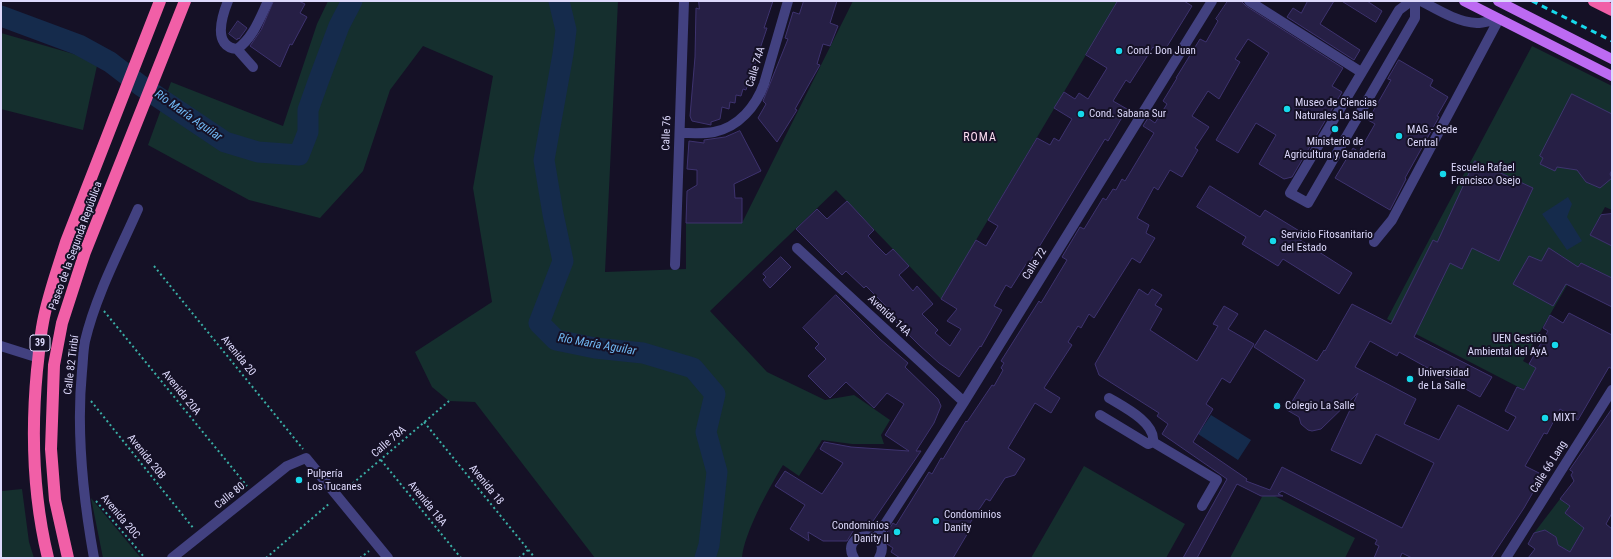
<!DOCTYPE html>
<meta charset="utf-8">
<style>
body{margin:0}
#map{position:relative;width:1613px;height:559px;overflow:hidden;background:#151126;font-family:"Roboto Condensed",sans-serif}
canvas{display:block}
.frame{position:absolute;inset:0;border:2px solid #ddd9fc;pointer-events:none}
</style>
<div id="map">
<canvas width="1613" height="559"></canvas>
<div class="frame"></div>
</div>
<script>
const g = document.querySelector('canvas').getContext('2d');
g.lineJoin = 'round';
function fillPath(path, color) { g.fillStyle = color; g.fill(path, 'evenodd'); }
function strokePath(path, color, width, dash) { g.strokeStyle = color; g.lineWidth = width; g.lineCap = dash ? 'butt' : 'round'; g.setLineDash(dash || []); g.stroke(path); }
function write(font, color, halo, rows, align = 'center') {
  g.font = font + ' "Roboto Condensed",sans-serif'; g.lineWidth = 4; g.setLineDash([]); g.textBaseline = 'middle'; g.strokeStyle = halo; g.fillStyle = color; for (const [text, x, y, turn = 0] of rows) {
    g.save(); g.translate(x, y); g.rotate((+turn || 0) * Math.PI / 180); g.textAlign = isNaN(turn) ? turn : align; if (halo) g.strokeText(text, 0, 0); g.fillText(text, 0, 0); g.restore();
  }
}
const green = new Path2D(`
 M328 1H618L605 272 686 269V223H742L853 1H1118L941 299 836 190 710 311 767 372 825 400 854 395 890 420 881 435 884 444H852L822 440 799 476 783 465C769 488 744 533 742 558H595L475 402 449 401 432 387 415 352 492 302 473 188 493 76 423 46 390 90 363 171 320 218 249 200 148 145 171 82 283 126 317 24Z
 M1 33 98 61 83 130 1 109Z
 M1532 46 1612 86V210L1605 207 1590 235 1612 246V278L1580 263 1523 361 1536 368 1524 390 1387 319Z
 M1084 466 1185 524 1166 558H1031Z
 M22 489 29 542 34 558H1V490L2 491Z
 M1265 491 1355 538 1345 558H1230Z
 M91 498 141 558H103Z
 M1560 499 1570 506 1565 513 1596 537 1606 524 1611 528 1603 539V545L1582 531 1570 552 1558 545 1556 537 1545 530 1534 533Z`);
const water = new Path2D(`
 M1568 197 1572 204 1567 217 1582 241 1567 250 1542 214Z
 M1211 415 1251 440 1238 460 1198 434Z`);
const river = new Path2D(`
 M559 1 566 30 563 54 544 160 553 214 563 261 539 323 556 340 595 348 643 353 693 368 715 394 706 432 717 472 709 545 705 558
 M1 16 79 45 110 62 140 85 225 142 258 152 299 155 308 132V110L318 82 339 26 352 1`);
const building = new Path2D(`
 M274 1H299L305 4 300 13 307 17 292 45 290 44 280 67 250 46 261 30Z
 M699 1H773L764 28H767L746 90 743 89 741 96 736 95 735 103 730 102 729 109 722 107 720 119 711 122V125L692 121 690 116 695 57 696 8 699 9Z
 M804 1H837L830 23 838 26 830 46 823 44 817 64 820 65 795 109 797 110 777 142 758 118 766 104 763 101 788 39 785 38 793 12 799 14Z
 M1118 1H1184L1192 6 1163 53 1153 47 1130 83 1126 80 1113 101 1127 109 1108 141 1105 139 1028 265 1026 264 1011 288 1006 285 994 306 1002 310 981 347 980 346 959 377 939 363 920 346 884 310 887 307 866 286 864 288 846 271 842 275 796 229 817 209 827 219 847 201 874 230 868 236 875 244 886 255 893 249 909 266 899 275 913 291 917 286 933 304 922 314 938 330 935 333 950 346 961 329 947 321 957 309 941 299 976 240 986 246 998 226 988 220 1037 138 1050 145 1054 138 1059 141 1072 119 1054 108 1064 92 1075 99 1079 93 1088 99 1107 68 1086 55Z
 M1228 1H1241L1246 6 1343 68 1332 86 1342 92 1292 177 1284 179 1259 164 1276 135 1256 123 1238 153 1216 140 1269 53 1248 39 1235 59 1240 62 1219 99 1208 91 1192 116 1209 127 1195 148 1198 150 1182 177 1170 170 1158 190 1154 187 1137 218 1149 225 1146 233 1155 238 1140 263 1132 258 1094 318 1089 314 1081 328 1078 326 1068 342 1072 345 1044 388 1060 398 1051 413 1035 403 1008 448 1025 459 1015 475 1005 478 990 501 986 499 966 529 969 531 953 558H900L891 552 893 548 887 544 884 537 893 523 896 525 929 472 932 474 941 458 943 459 966 421 967 422 992 385 994 386 1003 370 1001 368 1004 363 1001 361 1039 301 1041 303 1067 260 1062 257 1080 227 1084 229 1103 198 1106 200 1113 189 1116 190 1122 179 1125 181 1154 133 1143 126 1148 118 1155 123 1167 104 1163 101 1177 78H1176L1200 39 1206 42 1218 21 1216 19Z
 M1308 1H1334L1320 24 1360 50 1354 60 1287 17 1293 8 1301 13Z
 M1342 1H1367L1382 11 1376 22Z
 M238 21 247 28 239 39 238 38 237 40 229 34Z
 M1399 60 1433 80 1430 86 1448 97 1437 116 1439 117 1405 178 1406 179 1390 210 1335 178 1353 148 1359 152 1375 124 1368 120 1391 80 1388 79Z
 M1572 94 1612 114V170L1610 174 1612 178 1600 188 1586 182 1577 170 1557 167 1555 171 1540 164 1543 158 1540 156Z
 M740 131 761 171 734 184 735 198H742V223H686L687 191 697 185V170L687 169 689 141 704 143V140L725 137Z
 M1475 161 1533 188 1499 261 1472 248 1462 269 1450 263 1414 337 1492 377 1480 397 1399 352 1397 356 1370 341 1355 367 1416 399 1404 424 1439 440 1458 405 1508 431 1516 417 1505 411 1517 387 1524 390 1536 368 1529 364 1548 331 1543 328 1550 315 1563 323 1569 313 1612 335V369L1609 367 1578 420 1560 409 1547 434 1544 433 1525 466 1543 475 1524 508 1491 558H1412L1402 553 1400 558H1374L1379 546 1375 544 1377 540 1282 491 1278 494 1283 496H1261L1237 484 1197 558H1183L1227 479 1162 434 1168 424 1157 416 1159 413 1099 375 1095 364 1139 289 1148 295 1152 289 1162 295 1155 305 1162 309 1150 330 1197 361 1218 326 1213 324 1224 306 1238 314 1228 329 1254 344 1230 383 1222 378 1206 404 1213 409 1193 442 1247 479 1246 481 1270 490 1282 467 1402 528 1434 463 1376 434 1361 464 1331 450 1358 393 1321 429 1312 431 1308 430 1301 424 1299 417 1287 410 1305 380 1254 347 1265 330 1317 361 1324 350 1325 351 1352 304 1391 324 1433 240 1437 242Z
 M1210 186 1260 217 1265 210 1301 232 1297 238 1352 273 1339 294 1283 259 1278 266 1242 244 1246 237 1197 207Z
 M1612 214V246L1590 235 1601 215Z
 M1549 248 1578 267 1581 263 1612 278V307L1566 284 1553 306 1513 284 1529 256 1541 261Z
 M781 257 791 267 770 288 763 280 766 277 763 274Z
 M836 295 880 339 908 363 905 367 938 399 941 406 934 423 916 451H921L871 524 866 521 855 528 847 541H823L808 532 809 541 790 529 805 505 775 486 785 471 822 494 843 463 820 449 824 442 851 447 909 451 885 435 904 404 887 393 874 408 846 382 830 398 808 376 826 359 815 348 819 344 803 328Z
 M1612 409V513L1606 524 1612 529V558H1528L1535 549 1528 544 1534 533 1545 530 1556 537 1558 545 1570 552 1584 528 1565 513 1570 506 1560 499 1574 481 1571 475 1573 472 1570 470Z`);
const path = new Path2D(`
 M154 266 303 449
 M104 311 247 486
 M91 401 194 529
 M424 422 535 558
 M381 460 461 558
 M345 490 449 401
 M96 501 145 558
 M266 558 330 503
 M360 558 369 551
 M519 558 528 550`);
const minor = new Path2D(`
 M228 1C222 16 212 47 237 49
 M1249 1 1361 72
 M1411 1 1399 10 1290 193 1308 203 1415 18V1
 M1421 1C1438 10 1457 22 1477 23 1484 23 1492 20 1499 19
 M237 49C253 38 260 18 268 1
 M237 49 253 67
 M680 133C691 133 704 134 714 132 739 127 756 106 764 84L788 1
 M1374 242 1392 220 1499 19
 M797 248 964 402
 M675 265 684 1
 M1 346 39 358
 M1100 415 1148 444 1153 442C1156 423 1124 407 1109 398
 M1153 442 1217 480 1202 506
 M876 538 964 402 1212 1
 M94 558C83 497 76 433 82 371 83 362 83 351 85 341 96 295 119 252 138 209
 M172 558 287 466 306 458 388 558
 M854 558C838 530 895 528 879 558
 M1506 558 1612 390`);
const major = new Path2D(`
 M1464 1 1612 76
 M1498 1 1612 59`);
const highway = new Path2D(`
 M1594 1 1612 10
 M48 558C33 496 31 433 37 370 39 354 40 337 43 322 48 295 58 268 66 242L160 1
 M68 558 55 500 51 449 54 365 62 323 85 252 185 1`);
const rail = new Path2D(`
 M1532 1 1612 41`);
const markers = [
 [1119,51,4,"#16d9eb"],
 [1287,109,4,"#16d9eb"],
 [1081,114,4,"#16d9eb"],
 [1335,129,4,"#16d9eb"],
 [1399,136,4,"#16d9eb"],
 [1443,174,4,"#16d9eb"],
 [1273,241,4,"#16d9eb"],
 [1555,345,4,"#16d9eb"],
 [1410,379,4,"#16d9eb"],
 [1277,406,4,"#16d9eb"],
 [1545,418,4,"#16d9eb"],
 [299,480,4,"#16d9eb"],
 [936,521,4,"#16d9eb"],
 [897,532,4,"#16d9eb"]
];
const shields = [
 [40,343,20]
];
const shieldNames = [
 ["39",40,343]
];
const poiNames = [
 ["Cond. Don Juan",1127,51],
 ["Museo de Ciencias",1295,103],
 ["Naturales La Salle",1295,116],
 ["Cond. Sabana Sur",1089,114],
 ["MAG - Sede",1407,130],
 ["Central",1407,143],
 ["Ministerio de",1335,142,"center"],
 ["Agricultura y Ganadería",1335,155,"center"],
 ["Escuela Rafael",1451,168],
 ["Francisco Osejo",1451,181],
 ["Servicio Fitosanitario",1281,235],
 ["del Estado",1281,248],
 ["UEN Gestión",1547,339,"right"],
 ["Ambiental del AyA",1547,352,"right"],
 ["Universidad",1418,373],
 ["de La Salle",1418,386],
 ["Colegio La Salle",1285,406],
 ["MIXT",1553,418],
 ["Pulpería",307,474],
 ["Los Tucanes",307,487],
 ["Condominios",944,515],
 ["Danity",944,528],
 ["Condominios",889,526,"right"],
 ["Danity II",889,539,"right"]
];
const streetNames = [
 ["Calle 74A",756,67,-73],
 ["Calle 76",667,133,-88],
 ["Paseo de la Segunda República",76,246,-70],
 ["Calle 72",1035,264,-58],
 ["Avenida 14A",889,316,43],
 ["Avenida 20",238,356,51],
 ["Calle 82 Tiribí",72,365,-83],
 ["Avenida 20A",181,393,51],
 ["Calle 78A",389,442,-41],
 ["Avenida 20B",146,457,51],
 ["Calle 66 Lang",1549,467,-58],
 ["Avenida 18",486,485,51],
 ["Calle 80",230,496,-39],
 ["Avenida 18A",427,504,51],
 ["Avenida 20C",120,517,50]
];
const waterNames = [
 ["Río María Aguilar",188,116,35],
 ["Río María Aguilar",597,345,10]
];
const neighbourhoodNames = [
 ["ROMA",980,138]
];
fillPath(green, '#152f2e');
fillPath(water, '#152b4c');
strokePath(river, '#152b4c', 21);
fillPath(building, '#261f45');
strokePath(building, '#3e336f', 1);
strokePath(path, '#3aafa6', 2, [2, 3]);
strokePath(minor, '#424180', 10);
strokePath(major, '#bd6af2', 10);
strokePath(highway, '#f15fa7', 12);
strokePath(rail, '#16d9eb', 3, [6, 5]);
for (const [x, y, r, color] of markers) { const dot = new Path2D(); dot.arc(x, y, r, 0, 2 * Math.PI); g.fillStyle = color; g.fill(dot); strokePath(dot, '#151126', 1.5); }
for (const [x, y, w] of shields) { const box = new Path2D(); box.roundRect(x - w / 2, y - 8, w, 16, 3); g.fillStyle = '#151126'; g.fill(box); strokePath(box, '#ddd9fc', 1); }
write('bold 10px', '#ddd9fc', null, shieldNames);
write('11px', '#ddd9fc', '#151126', poiNames, 'left');
write('11px', '#ddd9fc', '#151126', streetNames);
write('italic 12px', '#70b8f3', '#151126', waterNames);
g.letterSpacing = '1px';
write('12px', '#fcdbf0', '#151126', neighbourhoodNames);
g.letterSpacing = '0px';
</script>
